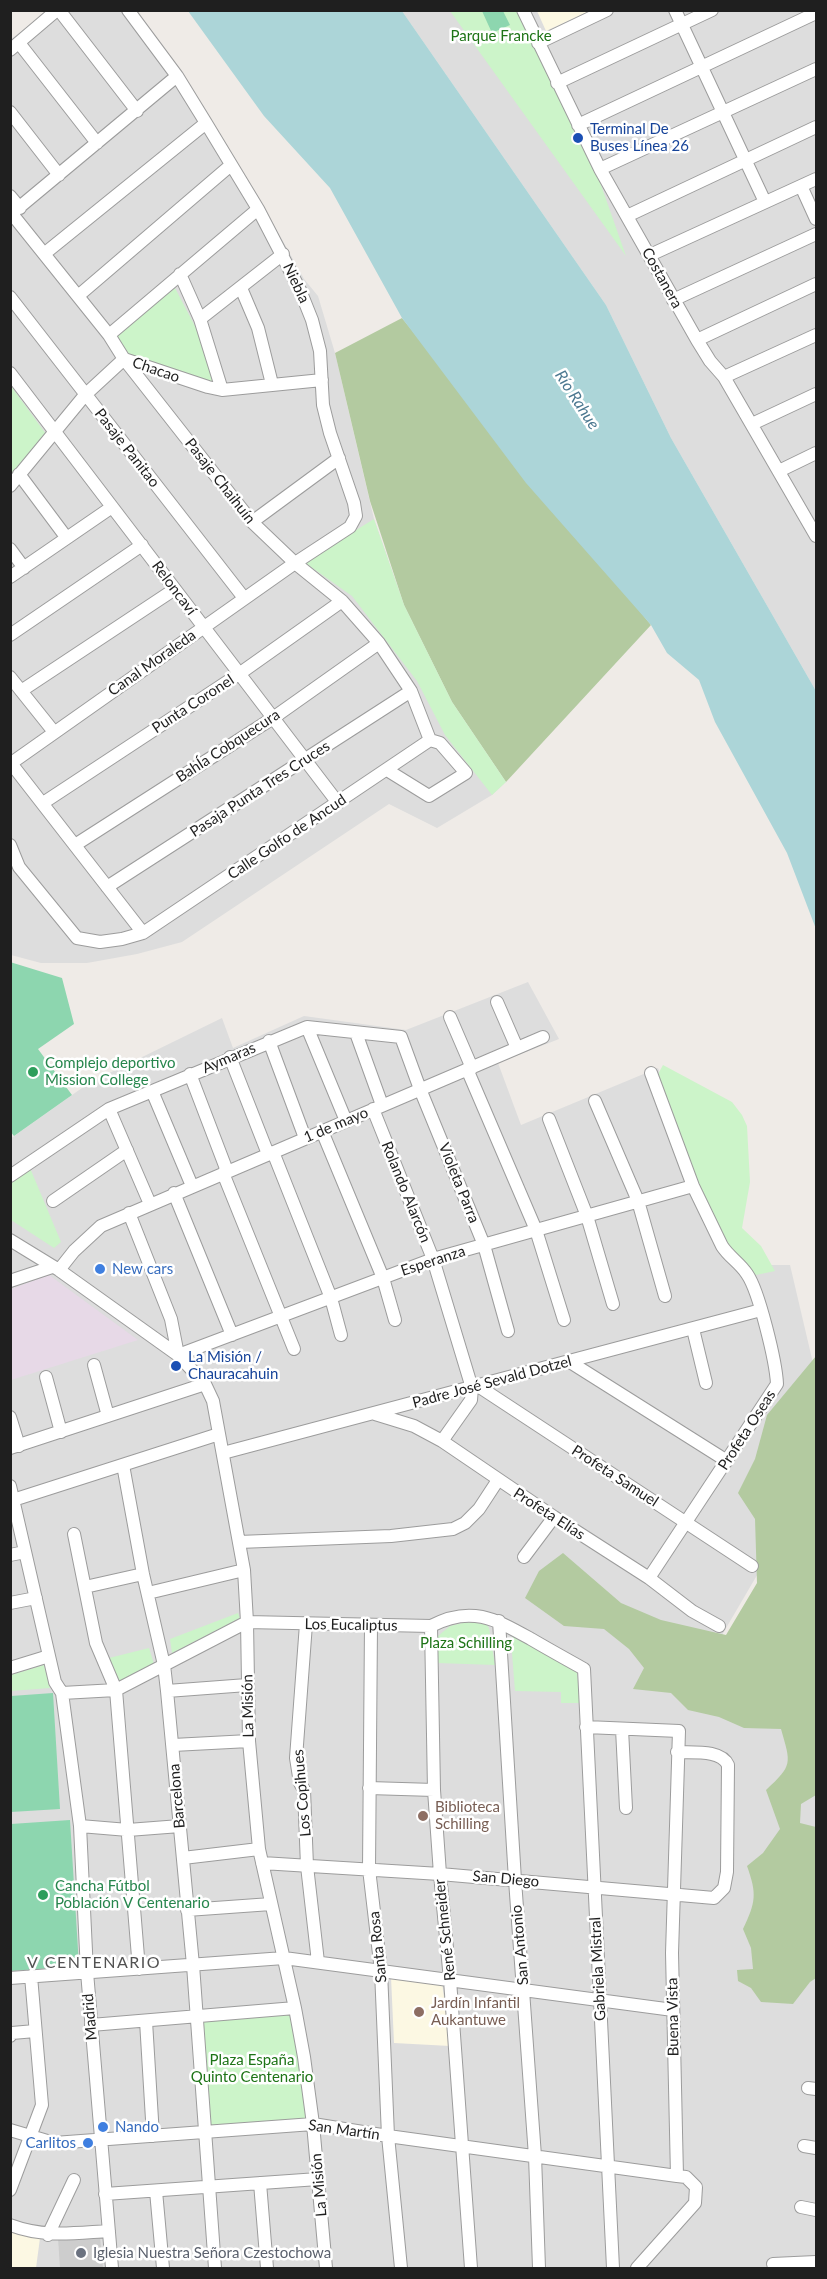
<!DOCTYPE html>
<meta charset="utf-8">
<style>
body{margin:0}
#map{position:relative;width:827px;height:2279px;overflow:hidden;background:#efebe7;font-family:Lato,sans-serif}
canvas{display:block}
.frame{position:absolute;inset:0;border:12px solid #1f1f1f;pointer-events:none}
</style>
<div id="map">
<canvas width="827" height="2279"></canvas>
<div class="frame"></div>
</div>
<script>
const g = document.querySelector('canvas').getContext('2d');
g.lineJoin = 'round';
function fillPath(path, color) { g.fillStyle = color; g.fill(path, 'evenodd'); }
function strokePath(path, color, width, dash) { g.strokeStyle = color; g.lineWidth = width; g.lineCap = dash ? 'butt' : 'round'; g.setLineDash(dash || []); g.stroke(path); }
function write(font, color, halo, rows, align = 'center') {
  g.font = font + ' Lato,sans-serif'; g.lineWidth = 5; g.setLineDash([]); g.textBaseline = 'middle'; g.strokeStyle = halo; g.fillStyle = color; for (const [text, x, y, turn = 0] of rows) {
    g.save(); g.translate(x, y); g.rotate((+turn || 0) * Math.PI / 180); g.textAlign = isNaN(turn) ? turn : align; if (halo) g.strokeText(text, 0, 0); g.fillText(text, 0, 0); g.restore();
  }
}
const residential = new Path2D(`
 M48 11H130L179 72 256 193 304 279 318 296 335 353 374 519 404 605 452 702 506 782 492 795 437 828 389 804 182 942 137 954 87 963H41L11 955 10 40Z
 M402 11H816V691L671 438 606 305Z
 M528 982 559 1039 498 1063 521 1125 658 1068 697 1170 751 1265H790L813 1363 784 1529 722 1635 685 1631 537 1586 816 1699V2268H11L10 1139 89 1083 222 1018 233 1048 304 1016 406 1030Z`);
const industrial = new Path2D(`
 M49 1275 138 1340 11 1380V1289Z`);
const education = new Path2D(`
 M537 11H589L546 31Z
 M391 1977 442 1982 450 2046 394 2043Z
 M10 2229 40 2238 36 2268H11Z`);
const religious = new Path2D(`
 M100 2236 103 2268H60L58 2238Z`);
const forest = new Path2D(`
 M402 318 651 625 506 782 452 702 404 605 370 501 335 353Z
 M816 1356V1795L801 1804 800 1823 816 1827V1978L810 1982 793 2004 761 2002 751 1988 738 1981 737 1970 753 1969 751 1948 743 1929C756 1902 757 1894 747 1866L763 1853 780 1829 766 1790C793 1765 791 1764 781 1729L744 1728 719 1717 688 1710 671 1693 633 1689 644 1668 629 1649 604 1629 564 1626 525 1598 539 1571 563 1553 621 1603 661 1620 726 1635 757 1583 755 1519 738 1493 755 1459 767 1415Z`);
const park = new Path2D(`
 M450 11H517L595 168 626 256Z
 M175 288 196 328 214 385 126 354 116 336Z
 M11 386 46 434 11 480Z
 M374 519 404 605 452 702 506 782 492 795 445 735 417 681 352 596 304 562Z
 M663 1065 732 1102 742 1115 747 1126 750 1182 742 1228 761 1246 775 1271 756 1275 728 1250 693 1173 657 1076Z
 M30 1168 61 1242 54 1248 11 1220 10 1181Z
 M238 1613 240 1618 172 1653 170 1639Z
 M467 1622 486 1624 489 1628 495 1665 437 1663 438 1636 450 1626Z
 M513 1636 577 1672 580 1703H561V1692L515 1691 511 1641Z
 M149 1648 154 1664 120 1682 109 1658Z
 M44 1665 50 1688 11 1691V1675Z
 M292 2010 307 2119 211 2126 200 2018Z`);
const pitch = new Path2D(`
 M482 11H503L510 25 492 33Z
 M10 962 62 978 74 1024 38 1049 72 1095 14 1136 10 1131Z
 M53 1693 60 1809 11 1812V1696Z
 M70 1820 79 1966 11 1971V1824Z`);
const water = new Path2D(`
 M188 11H402L606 305 671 438 816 691V929L787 853 715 722 699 680 667 653 651 625 526 483 402 318 330 188 264 116Z`);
const minor = new Path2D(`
 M59 10 137 111
 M523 10 600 169 697 340 710 361 724 377 816 536
 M675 10 765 202
 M19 43 97 143
 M538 43 607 10
 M10 50 57 10
 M557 83 712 10
 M10 112 59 175
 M578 125 816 13
 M600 169 816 69
 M801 186 816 219
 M10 196 20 208
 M12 214 109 335 124 359 252 522 295 563 342 601 379 643 411 691 430 740
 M10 215 177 76
 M627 216 816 127
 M44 254 206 123
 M650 255 816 179
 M180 274 200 319 222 390
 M241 288 258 328 272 384
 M78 296 231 165
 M10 297 244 598
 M673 300 816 234
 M200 319 283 254
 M109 335 258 209
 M697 340 816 284
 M10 373 338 803
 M724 377 816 335
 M752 424 816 394
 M779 471 816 453
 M19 474 66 537
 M10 486 85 395 124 359 208 387 222 390 322 380
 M252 522 339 458
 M10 549 24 568
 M10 577 112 507
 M10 635 142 545
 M10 677 54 732
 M21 691 175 589
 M10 762 143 933
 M10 764 295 563 350 527 356 516 354 503 330 433 323 405 320 351 312 320 300 290 258 209 206 123 177 76 128 10
 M387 770 429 796 466 773 440 743 430 740
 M43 803 239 674 342 601
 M10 845 19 867 77 938 100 942 122 939 143 933 430 740
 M75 845 273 718 379 643
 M107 887 411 691
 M497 1002 517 1048
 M450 1017 472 1068
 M307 1027 346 1121
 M356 1033 382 1105
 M269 1041 305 1138
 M230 1057 268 1154
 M467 1069 536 1230 564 1320
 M190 1074 227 1171
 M152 1091 192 1186
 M595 1101 638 1201 665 1296
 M109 1109 150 1204
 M373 1109 433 1259 472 1388 471 1400 442 1441
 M549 1119 587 1216 613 1304
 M322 1131 383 1278 395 1320
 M273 1152 331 1298 341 1335
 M223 1173 294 1349
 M10 1176 109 1109 307 1027 401 1037 420 1089 484 1245 508 1331
 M174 1193 232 1335
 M53 1201 127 1150
 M129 1213 171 1319 178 1355
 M10 1240 59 1270 178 1355 205 1384 213 1401 244 1570 247 1622 249 1741 259 1849 295 2008 304 2057 313 2124 326 2268
 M59 1270 74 1251 101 1226 543 1037
 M10 1281 52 1267
 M693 1329 706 1383
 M178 1355 433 1259 693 1186
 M570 1362 727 1461
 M94 1365 108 1416
 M46 1377 61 1432
 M478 1386 752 1566
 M375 1414 414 1426 442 1441 554 1517 649 1578 692 1611 719 1626
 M10 1417 19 1446
 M10 1448 205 1384
 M223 1453 761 1310
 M123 1465 143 1574 164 1665 167 1691 193 1965 215 2268
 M10 1486 55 1682 62 1693 116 1690 247 1622 431 1626C471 1605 495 1619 531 1639 548 1649 566 1659 584 1669L613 2268
 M10 1501 219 1434
 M74 1534 96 1643 116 1690 139 1969
 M239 1542 391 1536 453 1529 465 1523 479 1509 498 1480
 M10 1555 25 1552
 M524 1557 554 1517
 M649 1578 777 1384C776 1362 759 1291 747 1274 740 1263 729 1257 722 1246L693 1186 651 1073
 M85 1587 143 1574
 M148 1593 244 1570
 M10 1603 36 1598
 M499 1621 515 1880 535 2156 539 2268
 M306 1624 296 1758 300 1783 304 1790 307 1866 318 1962
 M371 1625 369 1869 381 1971 388 2136 401 2268
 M431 1626 434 1790 440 1874 450 1980 471 2268
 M10 1668 49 1656
 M167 1691 247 1685
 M62 1693 80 1826 87 1972 112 2268
 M586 1727 679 1731 672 1953 677 2176 686 2177 696 2187 695 2203 637 2268
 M622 1729 626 1808
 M173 1745 249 1741
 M369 1788 434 1790
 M80 1826 128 1830 180 1826
 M183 1858 259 1849
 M262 1863 440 1874 714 1898 724 1888 727 1872 728 1765C721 1749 692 1753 677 1752
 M187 1910 271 1904
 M10 1978 284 1958 673 2010
 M146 2021 153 2136
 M91 2025 295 2008
 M10 2036 12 2033 35 2031
 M808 2088 816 2089
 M10 2130 54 2143 313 2124 388 2136 677 2176
 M804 2146 816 2148
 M260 2183 267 2268
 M10 2190 42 2105 31 1976
 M156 2191 163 2268
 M105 2194 318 2179
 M801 2207 816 2210
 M10 2225C45 2238 74 2233 109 2231
 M48 2235 74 2180
 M773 2264 816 2262`);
const markers = [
 [578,138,6,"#1a4fb4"],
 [33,1072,6,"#2e9e5b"],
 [100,1269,6,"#3f7fe0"],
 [176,1366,6,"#1a4fb4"],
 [423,1816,6,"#8d6e63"],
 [43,1895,6,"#2e9e5b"],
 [419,2012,6,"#8d6e63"],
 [103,2127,6,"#3f7fe0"],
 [88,2143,6,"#3f7fe0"],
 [81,2253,6,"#6b7280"]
];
const parkNames = [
 ["Parque Francke",501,36],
 ["Plaza Schilling",466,1643],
 ["Plaza España",252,2060],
 ["Quinto Centenario",252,2077]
];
const transitNames = [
 ["Terminal De",590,129],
 ["Buses Línea 26",590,146],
 ["La Misión /",188,1357],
 ["Chauracahuin",188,1374]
];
const streetNames = [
 ["Costanera",662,278,61],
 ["Niebla",296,283,65],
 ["Chacao",156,370,19],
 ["Pasaje Panitao",127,448,52],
 ["Pasaje Chaihuín",220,481,52],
 ["Reloncaví",174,588,53],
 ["Canal Moraleda",152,663,-35],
 ["Punta Coronel",193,704,-33],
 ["BahÍa Cobquecura",228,746,-33],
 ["Pasaja Punta Tres Cruces",260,789,-33],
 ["Calle Golfo de Ancud",287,837,-34],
 ["Aymaras",229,1058,-23],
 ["1 de mayo",336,1125,-23],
 ["Violeta Parra",459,1183,68],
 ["Rolando Alarcón",406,1192,68],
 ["Esperanza",433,1261,-18],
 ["Padre José Sevald Dotzel",492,1382,-15],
 ["Profeta Oseas",747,1430,-57],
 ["Profeta Samuel",615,1476,33],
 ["Profeta Elías",549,1514,33],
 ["Los Eucaliptus",351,1625,1],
 ["La Misión",248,1706,-91],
 ["Los Copihues",302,1793,-95],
 ["Barcelona",177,1796,-95],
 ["San Diego",506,1879,5],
 ["René Schneider",445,1930,-96],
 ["San Antonio",520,1945,-95],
 ["Santa Rosa",378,1947,-96],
 ["Gabriela Mistral",598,1969,-93],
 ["Madrid",90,2017,-95],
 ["Buena Vista",673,2017,-91],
 ["San Martín",344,2130,8],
 ["La Misión",319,2185,-95]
];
const leisureNames = [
 ["Complejo deportivo",45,1063],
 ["Mission College",45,1080],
 ["Cancha Fútbol",55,1886],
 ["Población V Centenario",55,1903]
];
const shopNames = [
 ["New cars",112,1269],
 ["Nando",115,2127],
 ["Carlitos",76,2143,"right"]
];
const educationNames = [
 ["Biblioteca",435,1807],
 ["Schilling",435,1824],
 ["Jardín Infantil",431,2003],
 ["Aukantuwe",431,2020]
];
const worshipNames = [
 ["Iglesia Nuestra Señora Czestochowa",93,2253]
];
const waterNames = [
 ["Río Rahue",577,400,57]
];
const neighbourhoodNames = [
 ["V CENTENARIO",94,1963]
];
fillPath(residential, '#ddd');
fillPath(industrial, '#e7d9e7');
fillPath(education, '#fcf8e3');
fillPath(religious, '#cdcdcd');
fillPath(forest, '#b3caa0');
fillPath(park, '#ccf4c9');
fillPath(pitch, '#8dd6af');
fillPath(water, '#acd5d8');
strokePath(minor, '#9c9c9c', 14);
strokePath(minor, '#fff', 12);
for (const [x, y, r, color] of markers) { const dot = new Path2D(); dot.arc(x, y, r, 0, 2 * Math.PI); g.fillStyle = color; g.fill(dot); strokePath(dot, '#fff', 2); }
write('15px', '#1e7417', '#fff', parkNames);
write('15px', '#164399', '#fff', transitNames, 'left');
write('15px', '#1f1f1f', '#fff', streetNames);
write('15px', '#27864d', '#fff', leisureNames, 'left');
write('15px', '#366cbe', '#fff', shopNames, 'left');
write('15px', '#785e54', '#fff', educationNames, 'left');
write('15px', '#5b616d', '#fff', worshipNames, 'left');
write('italic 16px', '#4b7890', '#fff', waterNames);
g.letterSpacing = '1.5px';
write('16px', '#525252', '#fff', neighbourhoodNames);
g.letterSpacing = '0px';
</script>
